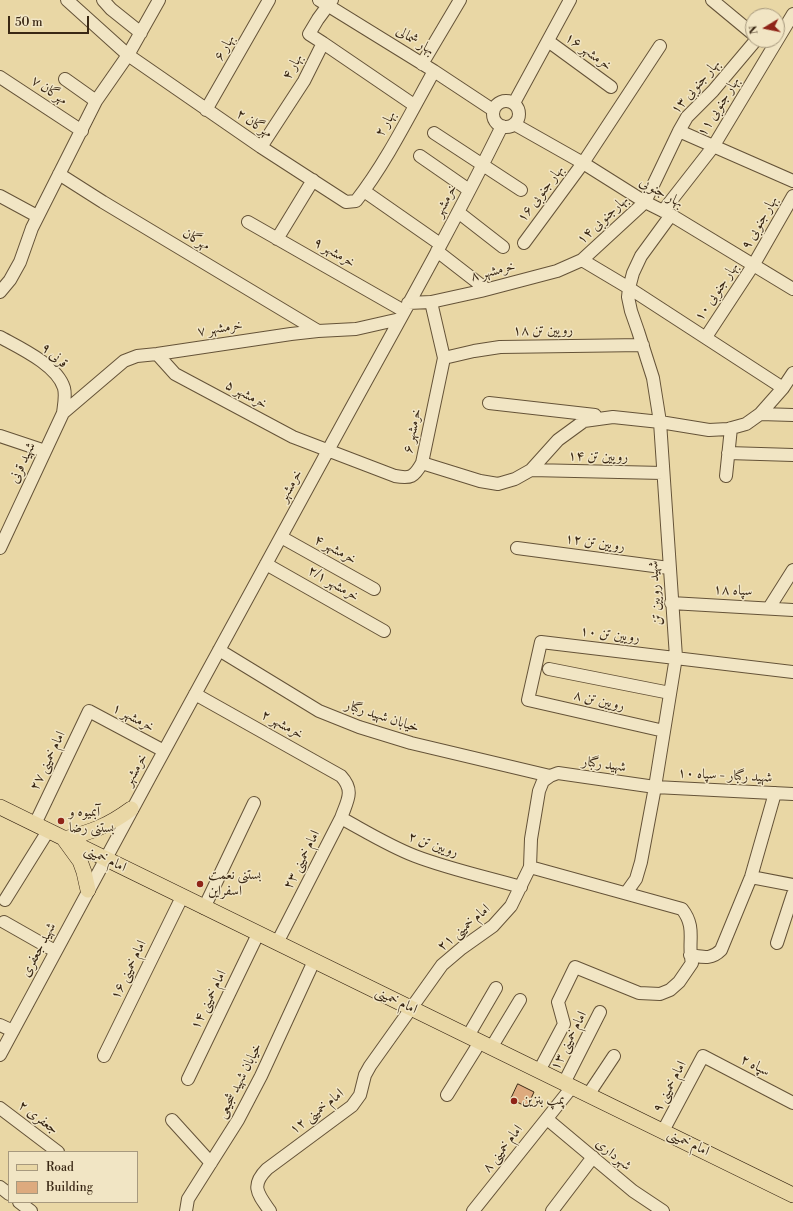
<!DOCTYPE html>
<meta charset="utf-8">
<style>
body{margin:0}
#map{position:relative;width:793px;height:1211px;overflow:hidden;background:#e9d7a5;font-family:"Libre Bodoni",serif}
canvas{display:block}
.legend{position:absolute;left:8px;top:1151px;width:130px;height:52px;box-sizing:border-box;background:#f1e5c4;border:1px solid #a7997e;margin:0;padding:5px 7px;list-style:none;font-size:12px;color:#392714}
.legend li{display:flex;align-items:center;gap:8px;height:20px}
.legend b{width:20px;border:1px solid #a7997e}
.north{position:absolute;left:745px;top:8px;width:40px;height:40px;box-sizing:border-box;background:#f1e5c4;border:1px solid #a7997e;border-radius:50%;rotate:260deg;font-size:11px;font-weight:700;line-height:16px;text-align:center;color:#392714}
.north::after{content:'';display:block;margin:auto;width:14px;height:18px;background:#8f2418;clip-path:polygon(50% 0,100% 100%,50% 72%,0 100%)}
.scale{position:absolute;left:8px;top:16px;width:81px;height:18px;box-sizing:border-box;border:2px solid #392714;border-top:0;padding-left:5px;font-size:12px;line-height:14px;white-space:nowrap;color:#392714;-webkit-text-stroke:3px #f1e5c4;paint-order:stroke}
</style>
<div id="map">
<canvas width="793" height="1211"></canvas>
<ul class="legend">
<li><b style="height:5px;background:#e9d7a5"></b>Road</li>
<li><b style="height:11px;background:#ddaa7e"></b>Building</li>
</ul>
<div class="north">N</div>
<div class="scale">50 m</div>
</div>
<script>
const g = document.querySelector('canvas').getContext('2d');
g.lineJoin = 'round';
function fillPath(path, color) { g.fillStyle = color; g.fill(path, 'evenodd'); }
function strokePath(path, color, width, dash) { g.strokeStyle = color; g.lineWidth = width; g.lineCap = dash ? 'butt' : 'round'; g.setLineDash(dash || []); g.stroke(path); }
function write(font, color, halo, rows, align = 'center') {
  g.font = font + ' "Libre Bodoni",Amiri,serif'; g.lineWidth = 3; g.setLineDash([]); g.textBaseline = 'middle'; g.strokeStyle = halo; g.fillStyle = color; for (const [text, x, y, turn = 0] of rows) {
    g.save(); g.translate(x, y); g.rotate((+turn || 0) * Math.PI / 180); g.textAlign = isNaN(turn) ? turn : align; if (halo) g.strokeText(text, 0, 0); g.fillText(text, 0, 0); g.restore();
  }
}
const building = new Path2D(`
 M518 1084 534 1092 527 1107 511 1099Z`);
const minor = new Path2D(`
 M67 0 128 55 261 147 346 202 356 201C386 163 410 114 434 71
 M103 0 111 9 141 33
 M319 0 434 71 493 110
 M712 0 753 34
 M548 41 611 87
 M323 43 414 105
 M422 64 460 0
 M0 77 82 131
 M65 79 96 101
 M493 114a13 13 0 1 1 26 0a13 13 0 1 1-26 0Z
 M514 103 570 0
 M206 110 269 0
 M514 124 583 163 645 202 671 215 793 289
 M679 131 793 181
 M434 133 521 190
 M261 147 304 81 323 43 309 34 318 19 332 0
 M420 156 469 190
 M59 174 103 202 318 331
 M364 191 440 244
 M0 196 37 216
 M663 211 713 147 793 14
 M458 212 503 247
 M248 222 404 311
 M277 239 313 180
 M524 243 583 163 660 46
 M437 251 486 289
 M582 260 629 288 783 388
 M0 292 10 280 20 262 32 228 96 101 128 55 159 0
 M408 303 431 302 481 291 557 271 582 260 645 202 679 131 687 117 713 91 756 40
 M0 337C20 348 57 365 64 388 66 396 64 405 63 413L0 548
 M706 337 754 264 793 196
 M157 354 175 374 293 437 395 476C411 479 414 477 422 463L444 358 431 302
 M444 358 474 351 500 347 643 345
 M489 403 595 415
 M63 413 124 361 137 356 157 354 291 334 318 331 356 329 400 319
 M760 414 793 415
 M0 436 45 451
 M728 453 793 455
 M422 463 480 481 498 484 515 479 531 470 558 440 584 421 613 417 660 422 709 430 728 429 746 424 760 414 783 388 793 373
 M531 470 663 473
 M726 476 731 428
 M281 537 374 589
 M517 548 669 568
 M266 564 384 631
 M671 603 793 610
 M769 608 793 570
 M219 650 319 711 359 727 411 743 550 776
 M549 669 670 693
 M195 694 341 776C355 791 347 801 341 818L277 943
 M664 731 528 700 541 642 793 672
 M341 818C365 831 389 846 415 856 449 869 486 877 521 887
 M35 824 89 711 164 751
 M530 867 682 909C697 928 687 942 692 963L679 982 670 990 660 994 639 993 575 967 558 1002 564 1024 539 1071
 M751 877 793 885
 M626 893 636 879 641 862 655 787 676 657 660 422 653 378 638 331 631 311 628 297 629 288 633 273 641 256 671 215
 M5 900 48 831
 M204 908 254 803
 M4 922 55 951
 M777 943 793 894
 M690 955C703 957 711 960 721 950L751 877 775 793
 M0 1025 13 1031
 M468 1036 496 988
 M491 1048 520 1000
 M0 1055C105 858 212 663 319 467 380 354 445 242 502 126
 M104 1056 182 897
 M188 1079 258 934
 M564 1083 600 1012
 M447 1095 480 1042
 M588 1095 614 1056
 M0 1108 58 1152
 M547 1119 633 1191 663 1211
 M172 1120 211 1163
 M663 1131 703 1056 793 1103
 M0 1187 9 1194
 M19 1202 31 1211
 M186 1211 188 1199 238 1120 261 1076 314 961
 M270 1211C258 1194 250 1186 267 1169L352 1106 360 1095 365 1075 370 1066 442 965 462 948 493 926 511 906 530 867 531 839 539 791 543 781 550 776 558 773 655 787 793 794
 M473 1211 572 1087
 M552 1211 593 1157`);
const major = new Path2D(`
 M0 807 793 1195
 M88 890 84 872 80 861 64 839C91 832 108 826 131 809`);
const markers = [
 [61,821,4,"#8f2418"],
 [200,884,4,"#8f2418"],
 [514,1101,4,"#8f2418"]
];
const streetNames = [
 ["بهار شمالی",415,41,32],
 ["بهار ۶",225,48,-60],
 ["خرمشهر ۱۶",588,52,36],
 ["بهار ۴",293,67,-61],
 ["بهار جنوبی ۱۳",696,87,-49],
 ["مهرگان ۷",49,91,34],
 ["بهار جنوبی ۱۱",719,107,-58],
 ["مهرگان ۲",254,124,34],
 ["بهار ۲",386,124,-60],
 ["بهار جنوبی",661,193,29],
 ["بهار جنوبی ۱۶",541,194,-53],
 ["خرمشهر",446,201,-62],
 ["بهارجنوبی ۱۴",603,220,-43],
 ["بهار جنوبی ۹",760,223,-60],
 ["مهرگان",196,240,31],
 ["خرمشهر ۹",334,253,30],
 ["خرمشهر ۸",493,272,-14],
 ["بهار جنوبی ۱۰",717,292,-56],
 ["خرمشهر ۷",220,329,-9],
 ["رویین تن ۱۸",543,331,-1],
 ["قرنی ۹",54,356,41],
 ["خرمشهر ۵",246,395,28],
 ["خرمشهر ۶",413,431,-78],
 ["رویین تن ۱۴",598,457,1],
 ["شهید قرنی",23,463,-65],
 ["خرمشهر",291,486,-61],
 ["رویین تن ۱۲",595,543,8],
 ["خرمشهر ۴",335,550,29],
 ["خرمشهر ۲/۱",333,584,30],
 ["سپاه ۱۸",733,591,3],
 ["شهید رویین تن",656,593,-94],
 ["رویین تن ۱۰",610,635,7],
 ["رویین تن ۸",599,701,13],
 ["خیابان شهید رگبار",382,717,18],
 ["خرمشهر ۱",133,718,28],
 ["خرمشهر ۲",282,725,29],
 ["امام خمینی ۲۷",48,761,-64],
 ["شهید رگبار",604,765,8],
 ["خرمشهر",136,770,-61],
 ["شهید رگبار - سپاه ۱۰",725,776,3],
 ["رویین تن ۲",433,845,19],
 ["امام خمینی",105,859,26],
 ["امام خمینی ۲۳",302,860,-63],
 ["امام خمینی ۲۱",464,928,-40],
 ["شهید جعفری",39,950,-62],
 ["امام خمینی ۱۶",129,970,-64],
 ["امام خمینی ۱۴",209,1000,-64],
 ["امام خمینی",396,1001,26],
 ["امام خمینی ۱۳",569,1041,-63],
 ["سپاه ۲",755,1066,28],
 ["خیابان شهید شجیعی",240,1081,-63],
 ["امام خمینی ۹",670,1087,-62],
 ["امام خمینی ۱۲",317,1112,-38],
 ["جعفری ۲",38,1118,37],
 ["امام خمینی",688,1143,26],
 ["امام خمینی ۸",503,1149,-52],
 ["شهرداری",613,1155,40]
];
const poiNames = [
 ["آبمیوه و",69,813],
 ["بستنی رضا",69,829],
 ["بستنی نعمت",208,876],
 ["اسفراین",208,892],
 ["پمپ بنزین",522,1101]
];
fillPath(building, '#ddaa7e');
strokePath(building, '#392714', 1);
strokePath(minor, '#655338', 14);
strokePath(major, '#392714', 16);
strokePath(minor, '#f1e5c4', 12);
strokePath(major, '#e9d7a5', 15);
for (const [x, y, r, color] of markers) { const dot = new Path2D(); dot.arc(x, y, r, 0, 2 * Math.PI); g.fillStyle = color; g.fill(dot); strokePath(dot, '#f1e5c4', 1.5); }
write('14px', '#392714', '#f1e5c4', streetNames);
write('14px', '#392714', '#f1e5c4', poiNames, 'left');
</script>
